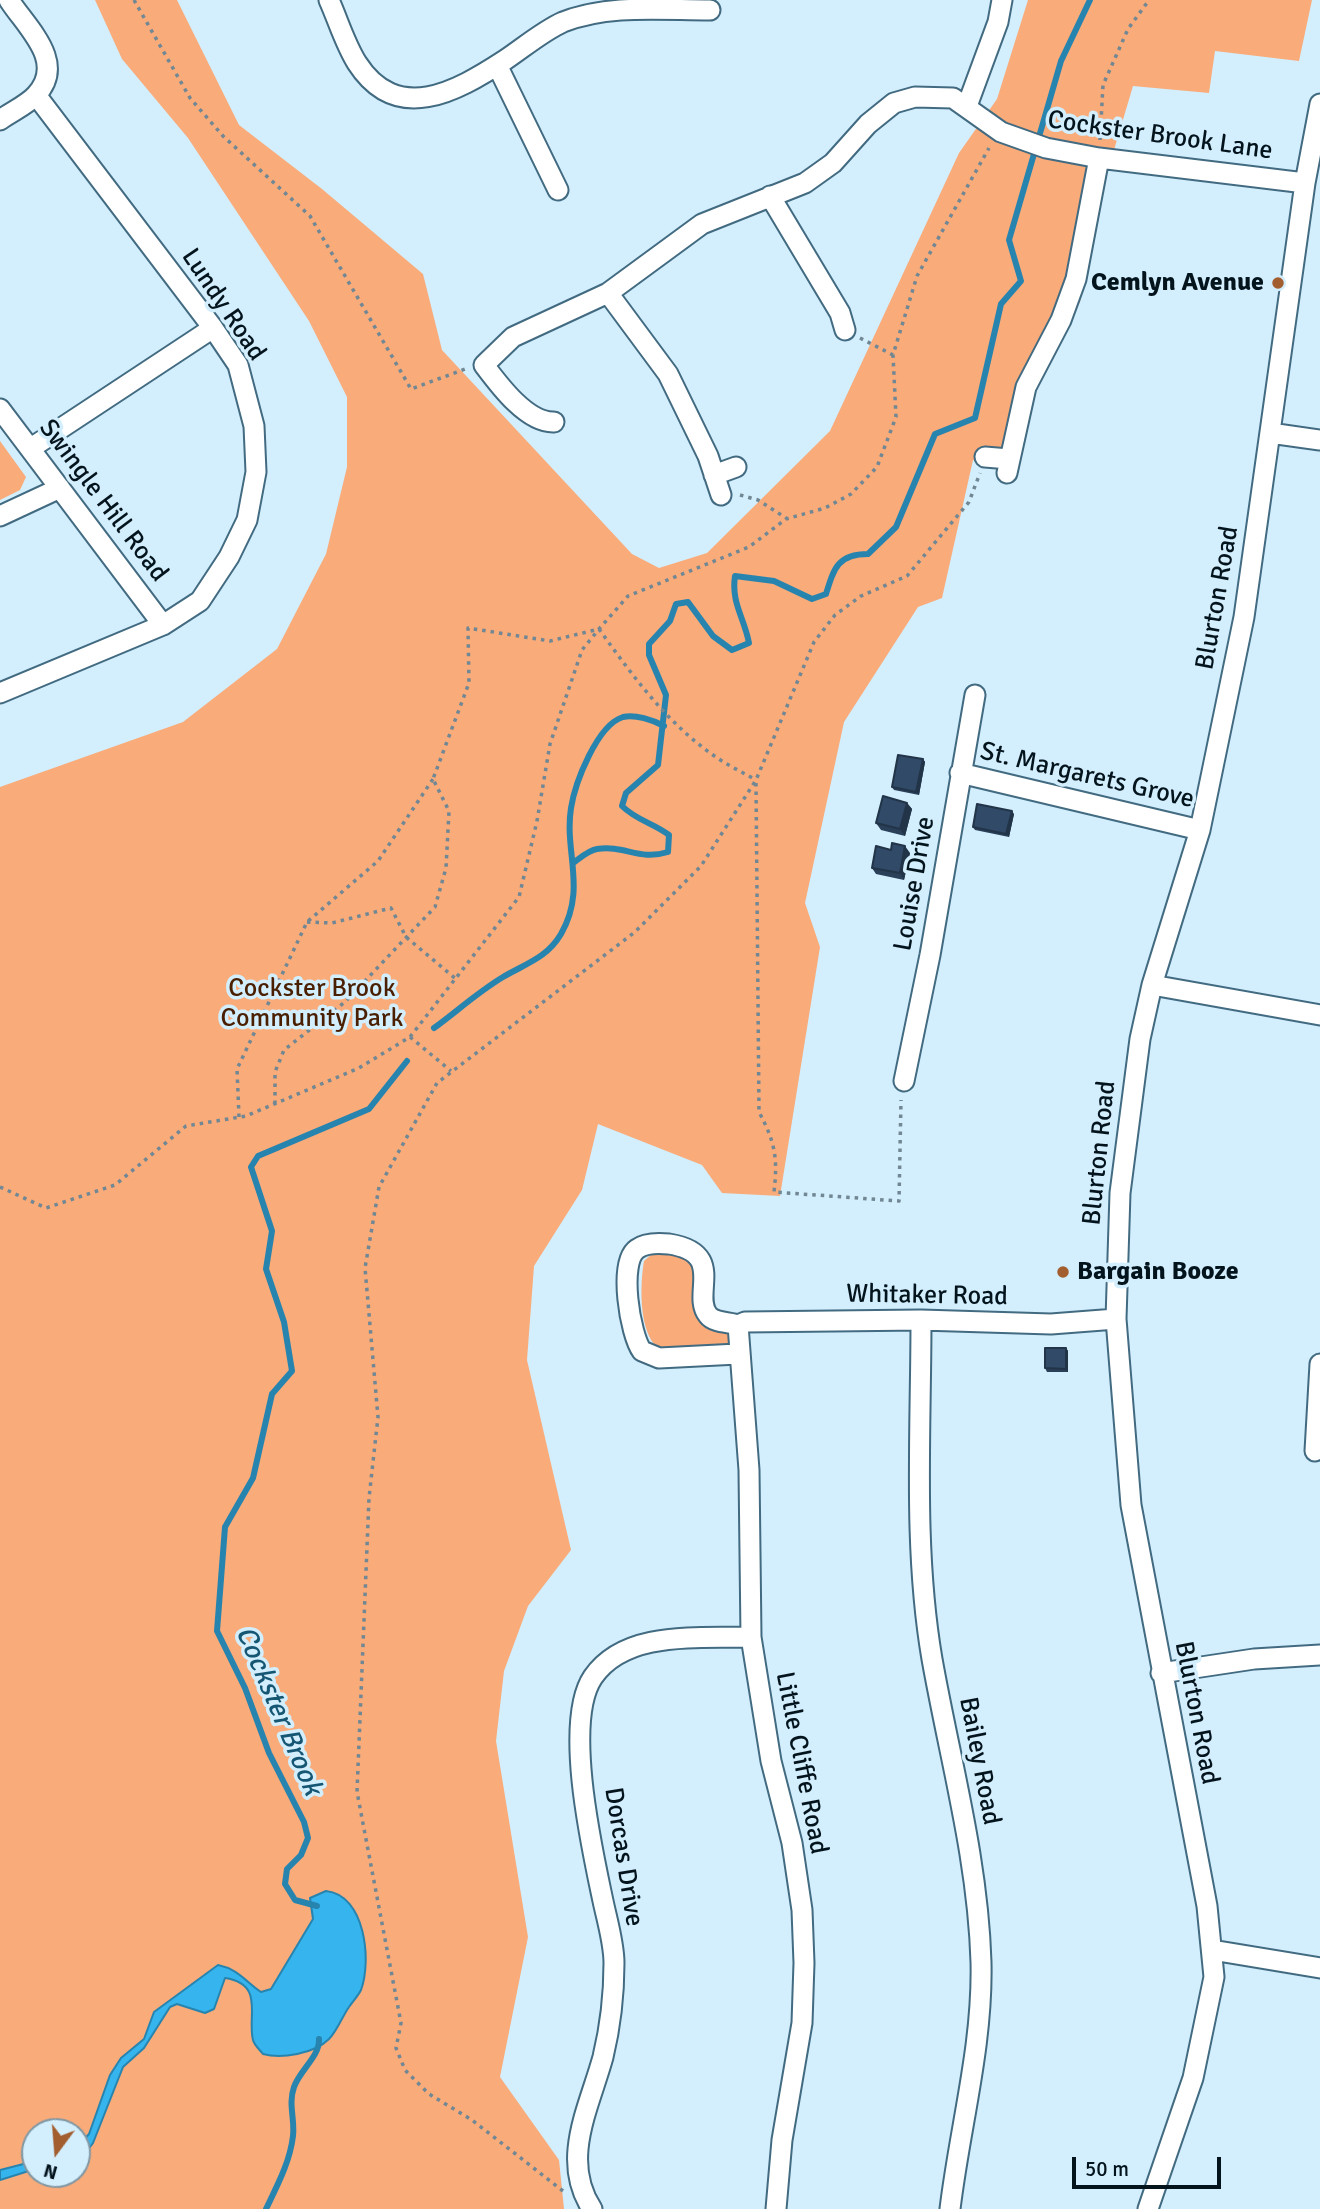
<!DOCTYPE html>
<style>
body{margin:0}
#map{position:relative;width:1320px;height:2209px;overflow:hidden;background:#d3eefd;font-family:Signika,sans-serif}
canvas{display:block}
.north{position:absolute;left:21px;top:2118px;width:70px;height:70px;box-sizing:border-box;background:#d3eefd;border:2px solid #8097a3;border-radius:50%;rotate:196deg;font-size:19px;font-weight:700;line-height:28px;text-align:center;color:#04141d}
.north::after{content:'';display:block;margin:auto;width:24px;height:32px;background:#a35e2f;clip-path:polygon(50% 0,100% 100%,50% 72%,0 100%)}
.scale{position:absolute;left:1072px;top:2157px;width:149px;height:32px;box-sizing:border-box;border:4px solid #04141d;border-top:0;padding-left:9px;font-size:21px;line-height:24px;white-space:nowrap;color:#04141d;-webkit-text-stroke:5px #d3eefd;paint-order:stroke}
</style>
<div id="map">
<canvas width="1320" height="2209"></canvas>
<div class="north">N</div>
<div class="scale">50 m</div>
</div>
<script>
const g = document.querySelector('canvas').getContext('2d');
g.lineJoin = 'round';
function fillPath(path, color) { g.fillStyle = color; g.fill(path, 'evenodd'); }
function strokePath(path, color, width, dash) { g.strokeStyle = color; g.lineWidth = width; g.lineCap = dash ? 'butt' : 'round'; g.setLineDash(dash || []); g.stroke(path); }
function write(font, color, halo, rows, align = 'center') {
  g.font = font + ' Signika,sans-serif'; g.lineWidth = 7; g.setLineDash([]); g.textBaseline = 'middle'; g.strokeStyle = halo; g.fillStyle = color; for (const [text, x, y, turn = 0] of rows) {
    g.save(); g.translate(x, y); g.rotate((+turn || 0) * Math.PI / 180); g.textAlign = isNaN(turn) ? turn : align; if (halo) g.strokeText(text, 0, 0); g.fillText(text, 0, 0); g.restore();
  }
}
const green = new Path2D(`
 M95 0H177L239 125 322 189 423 274 442 350 632 554 659 568 707 553 830 431 959 153 997 99 1028 0H1312L1299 61 1215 51 1209 93 1133 86 1108 170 1080 302 1042 376 1022 425 1015 466 973 460 942 598 918 607 844 722 805 903 820 947 780 1196 722 1193 702 1165 598 1124 582 1190 534 1266 527 1360 571 1550 528 1606 504 1671 496 1741 528 1937 500 2077 559 2160 564 2209H0V787L183 722 277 649 326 554 347 467V397L309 321 188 138 122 59ZM35 2132H77V2174H35Z
 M0 441 26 477 20 490 0 500Z
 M654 1252H671L693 1260 701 1307 732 1329 735 1345 665 1349 654 1344C639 1325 640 1284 644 1261Z`);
const water = new Path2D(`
 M326 1891C365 1895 372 1960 361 1990 358 1996 353 2001 349 2007 342 2017 337 2031 329 2039 314 2054 281 2059 263 2054 260 2050 254 2045 253 2040 247 2016 265 1984 225 1978L214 2009 205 2013 177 2004 170 2007 144 2048 123 2067 93 2143 85 2154 77 2157V2147L89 2134 110 2075 121 2058 144 2039 154 2012 218 1965C238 1969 245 1981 261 1992L271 1989 313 1919 310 1898Z
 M35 2161V2169L0 2180V2170Z`);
const stream = new Path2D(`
 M573 863C580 858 589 850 597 849 625 845 639 861 668 852L669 835C653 823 636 820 622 806L626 793 658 765 666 695 649 655V644L670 621 676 604 688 602 713 636 732 650 749 643C744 617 731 603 735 576L774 581 812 599 826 594C834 568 838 554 868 554L896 527 935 434 975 418 1001 304 1021 281 1009 240 1061 61 1090 0
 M434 1028C456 1012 478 992 503 977 525 964 547 958 561 934 587 889 564 852 571 808 575 783 597 725 623 717 635 714 653 720 664 726
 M317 1906 295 1900 285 1884 287 1869 301 1855 308 1838 304 1822 269 1753 245 1688 217 1631 225 1527 253 1478 272 1394 292 1371 284 1322 266 1269 272 1231 251 1167 258 1156 369 1109 407 1061
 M266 2209C277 2186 290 2162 293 2136 295 2119 288 2104 294 2087 300 2070 320 2056 319 2039`);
const path = new Path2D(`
 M134 0 190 98 223 136 310 216 411 389 468 368
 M1100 140 1103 85 1128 29 1149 0
 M860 338 893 355
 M740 495 758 500 786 518
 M756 783 759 1112C775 1142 778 1158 774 1192L899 1201 901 1100
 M307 922 332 923 391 908 406 937 456 979
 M410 1037 451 1071
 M275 1104V1072L284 1050 345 1002 435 907 446 868 449 811 433 779 469 683 468 628 550 641 599 629C632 675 666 722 713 755 727 765 742 772 756 780
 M239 1117 237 1069 307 922 378 861 433 779
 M0 1187 46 1208 115 1185 186 1126 246 1116 359 1068 410 1037 519 897 537 821 550 744 582 650 599 629 628 596 749 547 786 519 825 508 851 494 877 467 896 417 893 355 917 276 989 148
 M563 2191 472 2120 429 2094 405 2070 396 2048 401 2023 357 1792 369 1498 378 1417 365 1268 379 1187 437 1083 635 932 701 866 756 780 814 642 835 615 861 596 907 576 969 502 980 473`);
const minor = new Path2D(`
 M329 0C338 20 345 44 357 63 397 125 456 92 505 60 523 48 543 31 563 22 609 4 661 10 710 10
 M497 65 558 190
 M967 106 998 22 1002 0
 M0 120C11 112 27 105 36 95 67 62 27 28 9 0
 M770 196 840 313 845 330
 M608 293 668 374 708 456 721 495
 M0 409 163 625
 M554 422C527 423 499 385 484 365L513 337 608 293 702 224 805 183 833 163 868 124 894 103 915 97 953 98 1001 132 1046 148 1099 158 1305 183
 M1270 433 1320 440
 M31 448 213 328
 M985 457 1009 459
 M1007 473 1026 387 1061 320 1076 279 1099 158
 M714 475 736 467
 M0 516 60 488
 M0 693 163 625 200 601 229 557 247 520 256 472 254 426 238 365 213 328 36 95
 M960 773 1200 830
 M1152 985 1320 1015
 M904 1081 930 955 975 695
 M921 1320C921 1432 913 1548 932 1659 950 1760 978 1859 981 1962 983 2046 960 2126 950 2209
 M738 1325 749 1470 751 1637 771 1761 792 1843 802 1910 804 1963 802 2023 782 2140 776 2209
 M738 1325 745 1322 921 1320 1051 1324 1116 1319
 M738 1325C729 1322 714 1323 708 1315 691 1294 727 1253 669 1244 659 1243 645 1243 637 1249 618 1262 630 1335 642 1351L659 1358 738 1354
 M1315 1451 1320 1364
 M1161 1673 1254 1659 1320 1655
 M1212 1950 1320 1968
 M592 2209C560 2160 589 2108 603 2057 610 2028 614 1994 614 1963 614 1943 607 1920 603 1901 592 1849 563 1721 593 1677 626 1629 701 1639 751 1637
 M1148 2209 1193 2078 1214 1977 1207 1906 1131 1505 1116 1319 1120 1193 1140 1039 1152 985 1200 830 1244 617 1305 183 1320 104`);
const wall = new Path2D(`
 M923 759 925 762 919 795 894 790 892 787Z
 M907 803 912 809 905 836 881 830 876 823Z
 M1014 814 1009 837 975 830 973 827Z
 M910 853 904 880 876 874 872 868Z
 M1066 1348 1068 1351V1372H1047L1045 1368Z`);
const shadedWall = new Path2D(`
 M923 759 925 762 919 795 916 792Z
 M907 803 912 809 905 836 900 829Z
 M1012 811 1014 814 1009 837 1006 834Z
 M905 846 910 853 904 880 900 873Z
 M1066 1348 1068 1351V1372L1066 1369Z`);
const building = new Path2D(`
 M898 755 923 759 916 792 892 787Z
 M883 796 907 803 900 829 876 823Z
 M977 804 1012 811 1006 834 973 827Z
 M892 843 905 846 900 873 872 868 876 846 891 850Z
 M1045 1348H1066V1369L1045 1368Z`);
const markers = [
 [1278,283,7,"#a35e2f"],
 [1063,1272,7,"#a35e2f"]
];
const streetNames = [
 ["Cockster Brook Lane",1160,136,8],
 ["Lundy Road",223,305,56],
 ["Swingle Hill Road",103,501,53],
 ["Blurton Road",1218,598,-80],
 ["St. Margarets Grove",1087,776,13],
 ["Louise Drive",915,884,-80],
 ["Blurton Road",1100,1153,-84],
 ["Whitaker Road",927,1296,1],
 ["Blurton Road",1196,1713,79],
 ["Bailey Road",979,1761,79],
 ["Little Cliffe Road",801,1763,79],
 ["Dorcas Drive",623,1857,81]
];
const poiNames = [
 ["Cemlyn Avenue",1264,283],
 ["Bargain Booze",1077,1272,"left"]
];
const parkNames = [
 ["Cockster Brook",312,989],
 ["Community Park",312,1019]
];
const waterNames = [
 ["Cockster Brook",278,1711,67]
];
fillPath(green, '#f9ab7a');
fillPath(water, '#36b4ed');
strokePath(water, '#2784af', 2);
strokePath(stream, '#2784af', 6);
strokePath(minor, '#426b81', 23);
strokePath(path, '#718793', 3.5, [3.5, 5]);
strokePath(minor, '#fff', 19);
fillPath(wall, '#2a4059');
fillPath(shadedWall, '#223448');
fillPath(building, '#314a67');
strokePath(building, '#223448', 2);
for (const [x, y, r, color] of markers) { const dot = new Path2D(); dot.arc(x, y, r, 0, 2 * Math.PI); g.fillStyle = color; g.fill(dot); strokePath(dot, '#d3eefd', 2.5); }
write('26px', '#04141d', '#d3eefd', streetNames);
write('bold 26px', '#04141d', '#d3eefd', poiNames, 'right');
write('26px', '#4a1f00', '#d3eefd', parkNames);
write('italic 28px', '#155673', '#d3eefd', waterNames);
</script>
